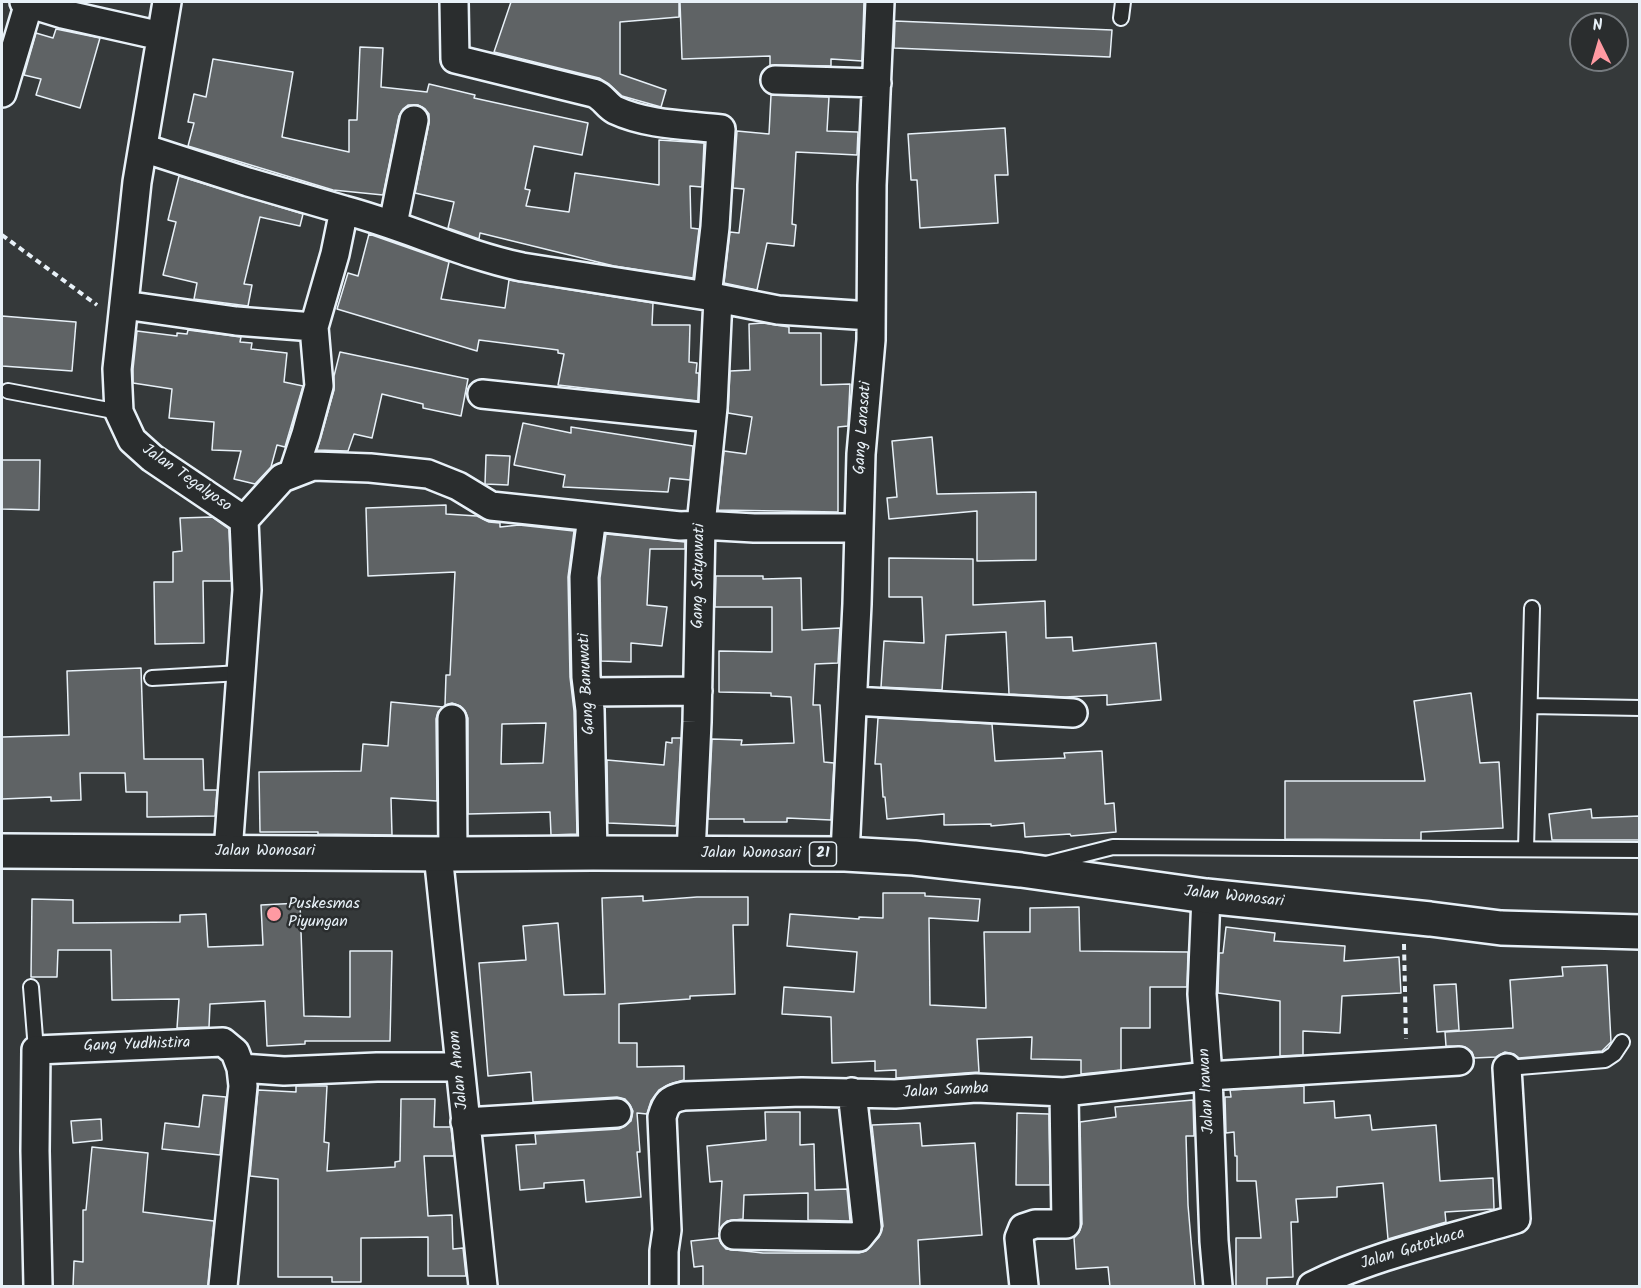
<!DOCTYPE html>
<style>
body{margin:0}
#map{position:relative;width:1641px;height:1288px;overflow:hidden;background:#35393a;font-family:Kalam,sans-serif}
canvas{display:block}
.frame{position:absolute;inset:0;border:3px solid #e8f1f8;pointer-events:none}
.north{position:absolute;left:1569px;top:12px;width:60px;height:60px;box-sizing:border-box;background:#2a2d2e;border:2px solid #767b7f;border-radius:50%;rotate:355deg;font-size:16px;font-weight:700;line-height:24px;text-align:center;color:#e8f1f8}
.north::after{content:'';display:block;margin:auto;width:21px;height:27px;background:#ff9aa2;clip-path:polygon(50% 0,100% 100%,50% 72%,0 100%)}
</style>
<div id="map">
<canvas width="1641" height="1288"></canvas>
<div class="frame"></div>
<div class="north">N</div>
</div>
<script>
const g = document.querySelector('canvas').getContext('2d');
g.lineJoin = 'round';
function fillPath(path, color) { g.fillStyle = color; g.fill(path, 'evenodd'); }
function strokePath(path, color, width, dash) { g.strokeStyle = color; g.lineWidth = width; g.lineCap = dash ? 'butt' : 'round'; g.setLineDash(dash || []); g.stroke(path); }
function write(font, color, halo, rows, align = 'center') {
  g.font = font + ' Kalam,sans-serif'; g.lineWidth = 5; g.setLineDash([]); g.textBaseline = 'middle'; g.strokeStyle = halo; g.fillStyle = color; for (const [text, x, y, turn = 0] of rows) {
    g.save(); g.translate(x, y); g.rotate((+turn || 0) * Math.PI / 180); g.textAlign = isNaN(turn) ? turn : align; if (halo) g.strokeText(text, 0, 0); g.fillText(text, 0, 0); g.restore();
  }
}
const building = new Path2D(`
 M511 2H679V17L620 22V74L666 90 661 107 622 96 609 84 599 78 494 52Z
 M680 2H864L862 61 831 59V66L770 65V56L682 59Z
 M895 21 1112 30 1110 57 894 48Z
 M56 29 100 38 80 108 36 95 41 79 24 75 36 33 53 38Z
 M360 47 383 48 381 87 427 92 429 84 475 95 474 98 588 123 582 155 534 146 525 189 530 190 526 206 569 212 575 173 659 185V140L704 143 702 187 690 186 691 228 699 229 693 278 614 266 480 233 479 239 448 228 454 202 415 193 429 123V114L425 109 418 105H408L403 109 399 116 383 195 333 190 188 146 194 123 188 122 194 94 206 97 213 59 293 72 282 137 349 152V120H357Z
 M771 95 829 97 827 131 858 132 857 155 796 152 792 224 796 225 794 246 767 243 757 290 724 283 730 232 739 233 744 189 733 188 737 131 769 134Z
 M1005 128 1008 175H995L998 223 920 228 917 180H911L908 134Z
 M179 176 303 214 300 226 260 217 244 284 252 285 248 306 194 299 197 283 163 275 176 222 168 220Z
 M369 234 449 262 441 299 505 308 509 280 653 303 652 325H690L689 362 697 363 696 373H699L698 401 558 385 564 354 558 353V350L479 340 477 351 337 309 348 273 358 276Z
 M2 316 76 322 72 371 2 366Z
 M763 323 789 327V333H821V385L850 384 848 426 838 427V512L718 510 724 451 746 454 752 417 728 413 730 371 750 370 749 324Z
 M188 330 241 337 240 342 252 343 251 349 287 353 284 382 303 386 285 447 277 445 271 467 255 484 234 479 241 451 212 450 214 422 169 418 172 389 133 383V369L137 331 177 336V333L187 334Z
 M340 352 468 379 461 416 423 408V404L382 394 372 438 354 434 348 451 317 450 334 390V376Z
 M523 423 571 433V427L693 446 690 480 670 478 668 492 563 487 565 475 514 465Z
 M932 437 937 494 1036 492V560L977 561V511L889 519 887 498 897 497 892 441Z
 M486 455 510 456 508 485 485 484Z
 M2 460H40L39 510 2 509Z
 M446 505V514L477 516 489 522 500 523V527L519 525 574 531 568 577 570 677 574 711 577 834 551 835 550 812 468 814V718L465 711 460 706 452 703 445 705 446 675H450L455 572 368 576 366 508ZM546 723 543 763 501 764 502 724Z
 M212 517 229 529 231 581H203L204 643 155 644 154 582H173V552L182 551 180 518Z
 M606 534 685 542V549H650L647 605 667 607 662 646 631 643V662L601 661 600 578Z
 M889 558 973 559V605L1045 601 1046 638 1072 637 1073 651 1156 643 1161 700 1107 705V695L1065 697 1009 694 1006 632 946 635 942 690 881 687 884 641 924 643 922 597H889Z
 M716 576H763V579L801 578 802 630 840 628 838 663 815 664 813 705H820L824 762 834 763 831 820 787 818V822H744V819H708L712 739 742 740 741 745 794 743 791 697 771 696V693L719 692V651L772 652V607H715Z
 M141 668 144 759H203L204 790H217L215 816 147 817V792H126L125 773H80L81 800 51 801V797L2 799V737L69 735 67 671Z
 M1471 693 1480 763 1499 762 1503 828 1421 832V840L1285 839V781H1425L1414 701Z
 M391 702 443 707 438 712 436 719 437 801 391 798 392 835 318 834V832H260L259 772 361 771 363 744 388 746Z
 M878 718 992 724 995 761 1065 758 1064 753 1102 751 1105 804 1114 803 1116 832 1071 836 1070 834 1025 837 1024 823 991 826V824L944 825V814L887 819 885 797H883L881 764H875Z
 M672 738H681L676 826 608 823 607 760 664 765 666 742 672 743Z
 M1591 809 1592 818 1640 816V840H1552L1549 814Z
 M883 893H925V896L980 899 978 921 929 918 930 1005 986 1008 984 932H1030V908L1079 907 1080 951 1188 952 1187 987H1150V1028H1121V1070L1081 1074V1060L1031 1059 1032 1037 977 1039 979 1072 896 1078V1070L875 1071V1061L832 1063 831 1017 782 1014 784 987 854 992 857 952 787 946 790 914 859 919V917L883 918Z
 M643 896V901L697 897H748V925H733L735 994 690 996V999L619 1004V1043H637V1067L684 1066V1080L670 1084 659 1090 651 1101 647 1114 637 1113 640 1152H637L641 1197 586 1202 584 1180 544 1183V1188L520 1190 516 1145 536 1144 535 1134 619 1129 625 1126 631 1121 633 1111 630 1105 625 1099 617 1097 533 1102 531 1072 488 1076 479 963 526 960 523 926 558 923 564 995 605 994 602 898Z
 M32 899 73 900V923L180 922V915L206 914 208 947 263 945 261 905 300 903 304 1016 350 1017V951H392L390 1041H305V1044L267 1046 265 1001 210 1004 209 1027 177 1028 179 999 112 1000 111 950H58L57 977H31Z
 M1226 927 1275 933 1274 941 1345 946 1344 961 1399 957 1401 993 1342 996 1340 1033 1303 1031V1055L1280 1056V1001L1218 993 1219 953H1223Z
 M1607 965 1611 1042 1602 1051 1519 1058 1514 1054 1505 1052 1496 1057 1474 1058 1472 1052 1465 1047 1446 1046 1445 1032 1513 1028 1510 980 1563 976 1562 967Z
 M1456 984 1459 1030 1437 1032 1434 985Z
 M296 1086H327L324 1142 329 1143 327 1171 395 1167V1162L400 1161 401 1099H435L434 1127H451L454 1156H424L428 1216 452 1215 453 1249 463 1248 466 1276H428V1237L361 1238V1282H332V1277H278V1179L250 1176 258 1090 296 1092Z
 M1304 1086V1103L1334 1101 1335 1118 1370 1115 1372 1130 1436 1125 1440 1181 1493 1178 1494 1209 1445 1212 1446 1222 1388 1239 1383 1183 1337 1187V1197L1296 1199 1298 1222H1291L1293 1277 1267 1278V1286H1236V1238H1261L1256 1181H1237V1156H1235L1234 1132 1226 1133 1225 1097H1231L1230 1090Z
 M203 1095 226 1097 220 1155 162 1149 165 1123 199 1127Z
 M1193 1100 1194 1136H1186L1188 1205 1195 1287H1110L1108 1267 1076 1269 1074 1238 1079 1232 1082 1224 1080 1122 1116 1117 1115 1107Z
 M765 1112H800V1145L814 1144 815 1190 847 1189 850 1221 808 1220V1193L744 1195 743 1219 727 1221 719 1230 722 1181 710 1182 707 1146 766 1140Z
 M1017 1113 1049 1114 1050 1185H1016Z
 M101 1119 102 1140 73 1143 71 1121Z
 M920 1123 922 1146 975 1143 982 1235 918 1240 920 1287H703V1266L694 1267 691 1241 719 1238 721 1243 726 1249 763 1253H859L866 1251 879 1237 883 1226 872 1125Z
 M92 1147 148 1153 143 1212 214 1221 208 1287H73L74 1261 83 1262V1210H86Z`);
const path = new Path2D(`
 M2 235 97 305
 M1404 944 1406 1039`);
const service = new Path2D(`
 M1121 18 1123 2
 M8 391 119 412
 M152 678 241 673
 M1530 706 1640 708
 M1526 849 1532 608
 M1046 864 1113 847 1640 850
 M31 987 36 1050
 M1507 1068 1605 1060 1614 1054 1622 1042`);
const minor = new Path2D(`
 M24 2 63 14 161 36
 M167 2 137 182 117 369 119 412 132 440 152 458 244 520 247 590 228 852
 M454 2 455 59 593 93C603 96 606 105 615 110 647 125 686 125 721 129L715 227 707 296
 M775 80 877 83
 M2 93 29 3
 M143 148 248 182 344 210 335 254 314 327 319 386 306 434 293 473
 M344 210C405 226 461 254 522 267L707 296 778 310 871 316
 M393 224 414 120
 M124 305 236 321 314 327
 M482 394 711 418
 M592 517 584 577 586 677 590 710 593 853
 M244 520 282 478 313 466 370 468 428 474 458 486 491 506 680 526 701 525 754 528H859
 M588 692 698 691
 M853 701 1073 713
 M452 719 453 854
 M438 854 483 1286
 M691 854 697 722 701 525 713 407 718 298
 M845 854 857 604 861 454 871 340 872 185 880 2
 M1206 896 1202 994 1208 1076 1214 1241 1218 1286
 M465 1122 617 1113
 M734 1235 859 1237 867 1227 852 1092
 M38 1286 35 1151 36 1050 223 1042 235 1052 241 1068 284 1071 377 1067H459
 M223 1286 243 1086 241 1068
 M664 1286V1251L667 1230 662 1117C666 1103 669 1099 684 1096L802 1092 895 1094 976 1088 1064 1092 1208 1076 1459 1061
 M1024 1286 1019 1238 1023 1228 1035 1224H1066L1064 1092
 M1312 1286C1373 1255 1450 1239 1516 1219L1507 1068`);
const trunk = new Path2D(`
 M2 851 453 854 593 853 845 854 914 858 1021 870 1206 896 1430 919 1501 928 1640 932`);
const markers = [
 [274,914,8,"#ff9aa2"]
];
const shields = [
 [823,854,27]
];
const shieldNames = [
 ["21",823,854]
];
const streetNames = [
 ["Gang Larasati",864,428,-86],
 ["Jalan Tegalyoso",186,479,35],
 ["Gang Satyawati",700,576,-89],
 ["Gang Banuwati",588,684,-93],
 ["Jalan Wonosari",265,852],
 ["Jalan Wonosari",751,854],
 ["Jalan Wonosari",1234,898,6],
 ["Gang Yudhistira",137,1046,-2],
 ["Jalan Anom",460,1070,-96],
 ["Jalan Irawan",1208,1091,-93],
 ["Jalan Samba",946,1092,-3],
 ["Jalan Gatotkaca",1413,1250,-17]
];
const poiNames = [
 ["Puskesmas",288,905],
 ["Piyungan",288,923]
];
fillPath(building, '#5f6365');
strokePath(building, '#e8f1f8', 1.5);
strokePath(service, '#e8f1f8', 18);
strokePath(minor, '#e8f1f8', 32);
strokePath(trunk, '#e8f1f8', 38);
strokePath(path, '#e8f1f8', 4, [6, 4.5]);
strokePath(service, '#2a2d2e', 14);
strokePath(minor, '#2a2d2e', 27);
strokePath(trunk, '#2a2d2e', 33);
for (const [x, y, r, color] of markers) { const dot = new Path2D(); dot.arc(x, y, r, 0, 2 * Math.PI); g.fillStyle = color; g.fill(dot); strokePath(dot, '#2a2d2e', 2); }
for (const [x, y, w] of shields) { const box = new Path2D(); box.roundRect(x - w / 2, y - 12, w, 24, 4.5); g.fillStyle = '#2a2d2e'; g.fill(box); strokePath(box, '#e8f1f8', 1.5); }
write('bold 15px', '#e8f1f8', null, shieldNames);
write('16px', '#e8f1f8', '#2a2d2e', streetNames);
write('16px', '#e8f1f8', '#2a2d2e', poiNames, 'left');
</script>
